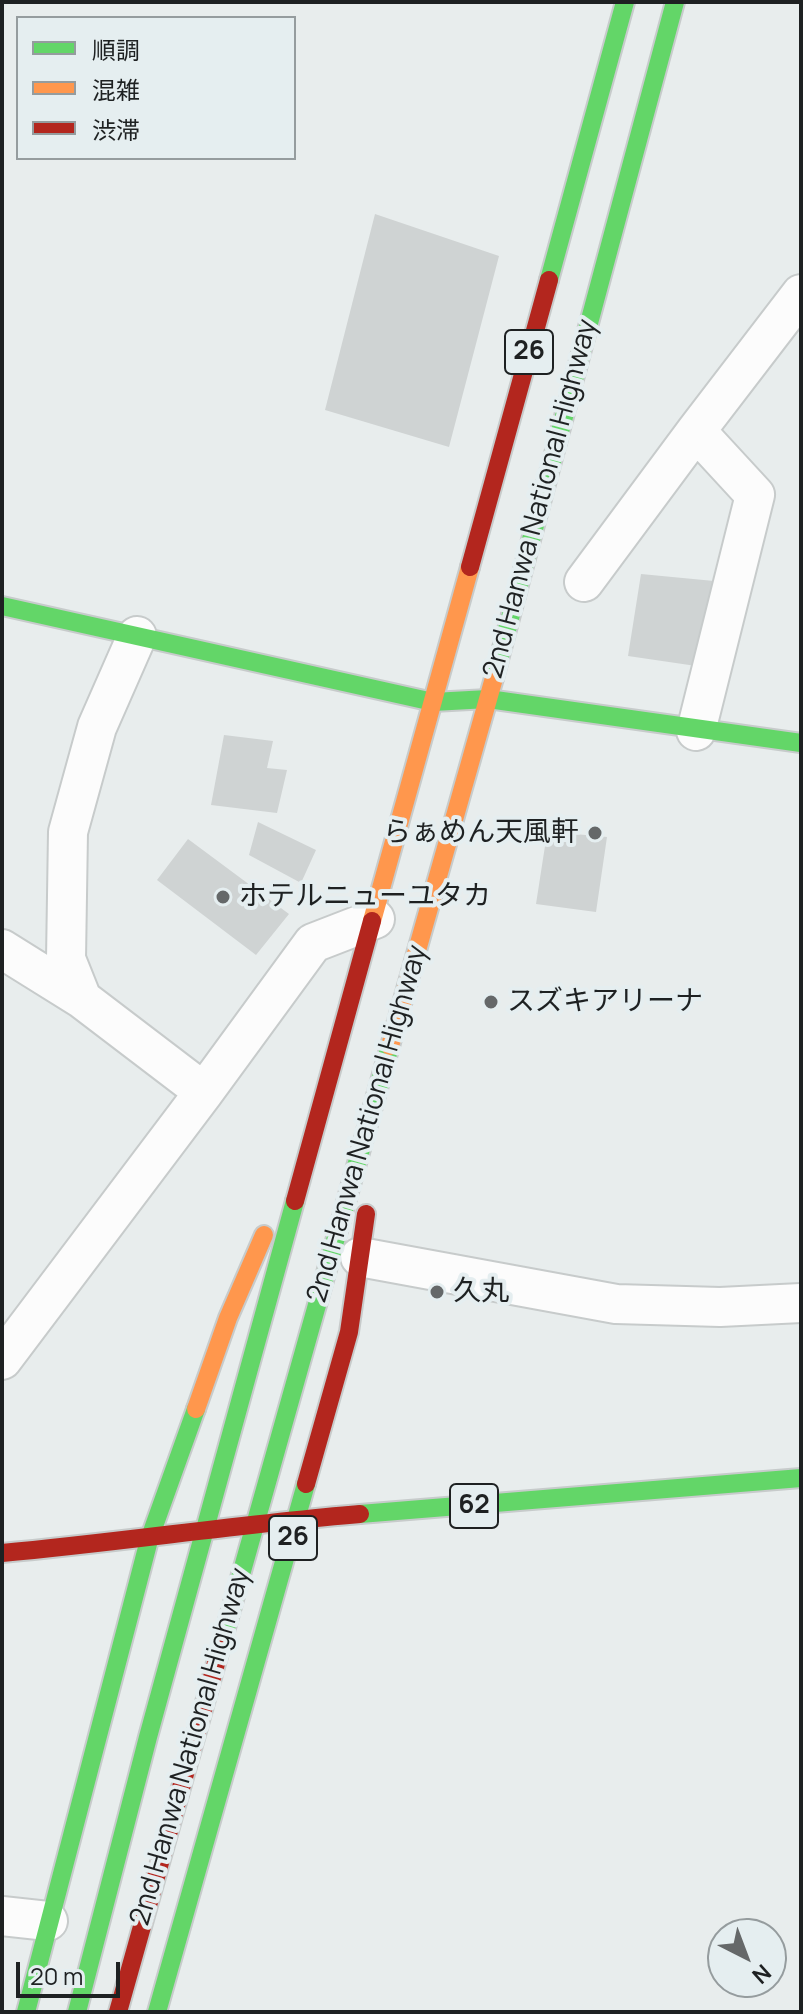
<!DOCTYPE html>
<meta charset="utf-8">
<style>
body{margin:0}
#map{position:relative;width:803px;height:2014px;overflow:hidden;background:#e8eded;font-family:Manrope,"Noto Sans JP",sans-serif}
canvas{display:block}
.frame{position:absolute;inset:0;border:4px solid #1e2122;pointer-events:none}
.legend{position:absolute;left:16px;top:16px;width:280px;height:144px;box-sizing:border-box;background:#e5eef0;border:2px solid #959c9e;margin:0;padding:10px 14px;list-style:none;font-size:24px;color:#1e2122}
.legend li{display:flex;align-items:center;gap:16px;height:40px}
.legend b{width:40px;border:2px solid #959c9e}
.north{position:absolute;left:707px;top:1918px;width:80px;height:80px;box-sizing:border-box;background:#e5eef0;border:2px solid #959c9e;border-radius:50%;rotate:138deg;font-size:22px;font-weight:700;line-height:32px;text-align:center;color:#1e2122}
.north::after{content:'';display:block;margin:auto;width:28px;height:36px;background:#656869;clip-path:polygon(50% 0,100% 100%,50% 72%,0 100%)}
.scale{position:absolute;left:16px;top:1962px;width:104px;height:36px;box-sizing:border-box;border:4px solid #1e2122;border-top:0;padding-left:10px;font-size:24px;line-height:28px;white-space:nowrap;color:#1e2122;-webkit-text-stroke:6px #e5eef0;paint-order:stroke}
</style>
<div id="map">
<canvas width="803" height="2014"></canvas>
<div class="frame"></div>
<ul class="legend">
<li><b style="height:10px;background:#63d668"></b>順調</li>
<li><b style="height:10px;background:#ff974d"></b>混雑</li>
<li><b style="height:10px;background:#b3261e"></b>渋滞</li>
</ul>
<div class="north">N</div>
<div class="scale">20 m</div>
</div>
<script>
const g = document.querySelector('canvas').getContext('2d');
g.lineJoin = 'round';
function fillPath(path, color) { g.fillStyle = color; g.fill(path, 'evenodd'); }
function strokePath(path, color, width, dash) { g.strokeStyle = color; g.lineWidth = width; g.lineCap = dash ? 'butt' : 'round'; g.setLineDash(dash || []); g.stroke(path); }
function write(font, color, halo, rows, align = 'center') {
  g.font = font + ' Manrope,"Noto Sans JP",sans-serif'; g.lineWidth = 8; g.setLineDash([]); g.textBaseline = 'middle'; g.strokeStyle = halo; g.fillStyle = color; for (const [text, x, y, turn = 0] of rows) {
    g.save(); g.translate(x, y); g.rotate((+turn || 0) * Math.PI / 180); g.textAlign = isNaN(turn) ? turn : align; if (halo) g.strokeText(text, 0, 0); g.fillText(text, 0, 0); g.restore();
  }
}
const building = new Path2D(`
 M375 214 499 256 449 447 325 410Z
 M641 574 714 581 703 667 628 656Z
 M224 735 273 741 267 768 287 770 277 813 211 805Z
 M258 822 316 850 301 883 249 855Z
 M564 833 607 837 596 912 536 904 545 846Z
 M188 839 289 914 256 955 157 880Z`);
const street = new Path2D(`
 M584 582 696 431
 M696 731 755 495 696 431 801 294
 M2 949 82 999
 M204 1092 313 943 375 919
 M360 1257 616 1304 720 1307 801 1303
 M2 1360 204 1092 82 999 66 959 68 832 97 727 137 636
 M2 1916 48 1921`);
const fast = new Path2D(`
 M549 280 625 2
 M2 606 433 702 488 699 801 743
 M494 678 675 2
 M360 1514 801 1478
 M220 1649 390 1046
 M26 2012 149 1540 196 1409
 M77 2012 148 1737 295 1201
 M157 2012 306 1484`);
const slow = new Path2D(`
 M372 921 470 567
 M390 1046 494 678
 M196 1409 228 1318 264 1235`);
const jam = new Path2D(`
 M470 567 549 280
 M295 1201 372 921
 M306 1484 349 1332 366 1214
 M2 1553C122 1542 240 1524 360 1514
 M118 2012 220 1649`);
const markers = [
 [595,833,8,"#656869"],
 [223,897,8,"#656869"],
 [491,1002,8,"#656869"],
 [437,1292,8,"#656869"]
];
const shields = [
 [529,352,48],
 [474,1506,48],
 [293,1538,48]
];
const shieldNames = [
 ["26",529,352],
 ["62",474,1506],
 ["26",293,1538]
];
const streetNames = [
 ["2nd Hanwa National Highway",541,499,-75],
 ["2nd Hanwa National Highway",368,1124,-74],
 ["2nd Hanwa National Highway",191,1747,-74]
];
const poiNames = [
 ["らぁめん天風軒",579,833,"right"],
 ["ホテルニューユタカ",239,897],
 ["スズキアリーナ",507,1002],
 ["久丸",453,1292]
];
fillPath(building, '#cfd3d3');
strokePath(street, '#c7cbcb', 42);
strokePath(fast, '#c7cbcb', 22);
strokePath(slow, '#c7cbcb', 22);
strokePath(jam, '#c7cbcb', 22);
strokePath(street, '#fcfcfc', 38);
strokePath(fast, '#63d668', 18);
strokePath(slow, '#ff974d', 18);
strokePath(jam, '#b3261e', 18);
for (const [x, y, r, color] of markers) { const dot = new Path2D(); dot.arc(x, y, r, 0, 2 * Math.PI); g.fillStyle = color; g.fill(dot); strokePath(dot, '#e5eef0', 3); }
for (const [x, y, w] of shields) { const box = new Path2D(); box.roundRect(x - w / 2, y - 22, w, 44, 6); g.fillStyle = '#e5eef0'; g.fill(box); strokePath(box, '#1e2122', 2); }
write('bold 26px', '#1e2122', null, shieldNames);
write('28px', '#1e2122', '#e5eef0', streetNames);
write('28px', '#1e2122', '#e5eef0', poiNames, 'left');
</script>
